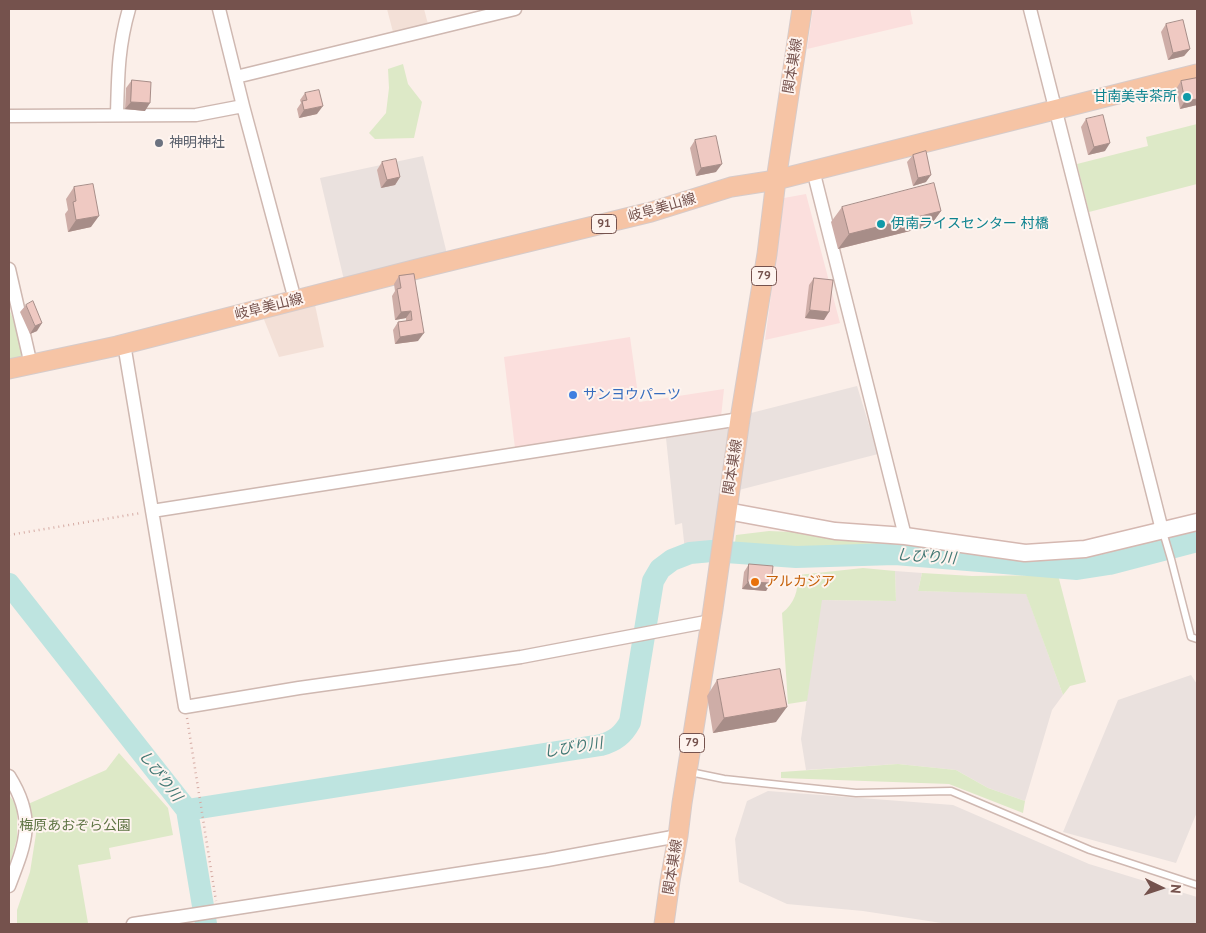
<!DOCTYPE html>
<meta charset="utf-8">
<style>
body{margin:0}
#map{position:relative;width:1206px;height:933px;overflow:hidden;background:#fbefe9;font-family:"PT Sans",sans-serif}
canvas{display:block}
.frame{position:absolute;inset:0;border:10px solid #75524d;pointer-events:none}
.north{position:absolute;left:1136px;top:863px;width:50px;height:50px;-webkit-text-stroke:4px #fef4ef;paint-order:stroke;rotate:94deg;font-size:14px;font-weight:700;line-height:20px;text-align:center;color:#75524d}
.north::after{content:'';display:block;margin:auto;width:18px;height:22px;background:#75524d;clip-path:polygon(50% 0,100% 100%,50% 72%,0 100%)}
</style>
<div id="map">
<canvas width="1206" height="933"></canvas>
<div class="frame"></div>
<div class="north">N</div>
</div>
<script>
const g = document.querySelector('canvas').getContext('2d');
g.lineJoin = 'round';
function fillPath(path, color) { g.fillStyle = color; g.fill(path, 'evenodd'); }
function strokePath(path, color, width, dash) { g.strokeStyle = color; g.lineWidth = width; g.lineCap = dash ? 'butt' : 'round'; g.setLineDash(dash || []); g.stroke(path); }
function write(font, color, halo, rows, align = 'center') {
  g.font = font + ' "PT Sans","Noto Sans JP",sans-serif'; g.lineWidth = 4; g.setLineDash([]); g.textBaseline = 'middle'; g.strokeStyle = halo; g.fillStyle = color; for (const [text, x, y, turn = 0] of rows) {
    g.save(); g.translate(x, y); g.rotate((+turn || 0) * Math.PI / 180); g.textAlign = isNaN(turn) ? turn : align; if (halo) g.strokeText(text, 0, 0); g.fillText(text, 0, 0); g.restore();
  }
}
const residential = new Path2D(`
 M387 9H424L428 24 393 32Z
 M315 305 324 347 279 357 263 317Z`);
const commercial = new Path2D(`
 M813 9H910L913 24 807 49Z
 M806 194 840 323 765 340 784 198Z
 M630 337 639 402 724 389 721 417 515 448 504 357Z`);
const industrial = new Path2D(`
 M423 156 447 254 344 280 320 178Z
 M857 386 878 454 739 490 751 413Z
 M731 428 715 545 685 551 682 523 675 525 666 438Z
 M895 571 922 573 918 591 1026 593 1063 695 1052 710 1025 801 988 788 956 770 898 764 806 770 801 739 821 600 896 601Z
 M1191 675 1197 684V812L1176 863 1063 832 1118 700Z
 M768 791 953 805 1089 864 1197 897V924H948L863 911 787 904 739 882 735 839 747 801Z`);
const green = new Path2D(`
 M403 64 408 84 422 102 414 138 375 139 369 133 386 113 389 88 388 69Z
 M1197 124V184L1089 212 1077 164 1148 146 1146 137Z
 M9 308 27 358 9 363Z
 M769 531 815 533 897 543V548L734 550 736 535Z
 M863 568 895 571 896 601 822 600 807 701 788 704 782 613C795 603 798 591 798 575Z
 M922 573 972 576 1058 575 1086 682 1070 686 1063 695 1026 594 918 591Z
 M119 753 168 808 173 835 109 848 111 859 78 865 88 923 17 924V910L30 872 36 834V828L28 804 106 770Z
 M898 764 956 770 988 788 1025 801 1023 813 949 784 781 778V772Z
 M9 795 17 806V838L9 868Z`);
const river = new Path2D(`
 M9 584 187 810 206 924
 M187 810 601 745C615 741 623 735 630 722L653 581 660 569 672 560 690 553 712 551 796 557 895 554 1077 569 1109 564 1197 541`);
const path = new Path2D(`
 M9 535 141 513
 M187 718 216 901`);
const lane = new Path2D(`
 M1163 532 1171 559 1191 637 1197 639
 M690 772 724 779 856 793 951 791 1090 850 1197 885`);
const street = new Path2D(`
 M219 9 243 106 295 300
 M1030 9 1162 530
 M236 77 515 9
 M117 115C118 76 118 47 129 9
 M9 116 196 115 243 106
 M813 170 905 536
 M9 269 31 365
 M124 344 185 707 299 688 521 657 711 621
 M152 511 740 419
 M9 776C36 819 26 842 9 886
 M133 924 547 860 678 836`);
const secondary = new Path2D(`
 M727 511 835 531 905 536 1025 553 1085 549 1197 522`);
const primary = new Path2D(`
 M9 369 117 346 421 268 651 212 731 187 776 180 1197 74
 M664 924 670 881 678 836 682 803 713 609 740 419 767 254 776 180 802 9`);
const wall = new Path2D(`
 M1166 24 1190 49 1184 56 1168 60 1161 32Z
 M132 80 145 111 125 109 126 88Z
 M1181 81 1197 105 1180 109 1176 89Z
 M305 93 317 114 299 118 297 109 301 103 300 100Z
 M1086 119 1105 151 1088 155 1081 127Z
 M695 140 716 172 696 176 690 148Z
 M913 155 926 182 913 186 907 162Z
 M382 162 400 177 395 185 381 188 377 170Z
 M74 187 91 227 68 232 65 214 68 210 66 199Z
 M842 207 941 211 930 226 838 249 831 222Z
 M414 274 418 341 395 344 393 330 398 322 406 321V318L395 320 392 296 395 291 394 284 399 276Z
 M814 278 824 320 805 318 809 285Z
 M26 305 37 331 30 334 20 312Z
 M749 564 771 583 766 591 742 589 744 572Z
 M717 680 776 722 713 733 707 696Z`);
const shadedWall = new Path2D(`
 M1190 49 1184 56 1168 60 1173 53Z
 M1197 99V105L1180 109 1185 101Z
 M131 102 150 103 145 111 125 109Z
 M323 106 317 114 299 118 304 110Z
 M1110 143 1105 151 1088 155 1094 147Z
 M722 164 716 172 696 176 701 168Z
 M931 175 926 182 913 186 918 178Z
 M400 177 395 185 381 188 387 180Z
 M941 211 930 226 838 249 849 234Z
 M99 216 91 227 68 232 76 220Z
 M810 310 829 312 824 320 805 318Z
 M411 311 406 318 395 320 401 312Z
 M42 323 37 331 30 334 35 326Z
 M424 333 418 341 395 344 400 337Z
 M748 582 771 583 766 591 742 589Z
 M787 707 776 722 713 733 724 718Z`);
const building = new Path2D(`
 M1183 20 1190 49 1173 53 1166 24Z
 M1197 78V99L1185 101 1181 81Z
 M132 80 151 82 150 103 131 102Z
 M319 90 323 106 304 110 302 101 307 100 305 93Z
 M1103 115 1110 143 1094 147 1086 119Z
 M716 136 722 164 701 168 695 140Z
 M926 151 931 175 918 178 913 155Z
 M396 159 400 177 387 180 382 162Z
 M934 183 941 211 849 234 842 207Z
 M93 184 99 216 76 220 73 202 76 201 74 187Z
 M414 274 424 333 400 337 398 322 412 320 411 311 401 312 397 289 401 288 399 276Z
 M814 278 833 280 829 312 810 310Z
 M33 301 42 323 35 326 26 305Z
 M749 564 773 566 771 583 748 582Z
 M780 669 787 707 724 718 717 680Z`);
const markers = [
 [1187,97,5,"#0f9aa8"],
 [159,143,5,"#6b7280"],
 [881,224,5,"#0f9aa8"],
 [573,395,5,"#3f7fe0"],
 [755,582,5,"#e8710a"]
];
const shields = [
 [604,224,25],
 [764,276,25],
 [692,743,25]
];
const shieldNames = [
 ["91",604,224],
 ["79",764,276],
 ["79",692,743]
];
const streetNames = [
 ["関本巣線",793,66,-81],
 ["岐阜美山線",662,208,-16],
 ["岐阜美山線",269,307,-14],
 ["関本巣線",733,467,-81],
 ["関本巣線",673,867,-81]
];
const cultureNames = [
 ["甘南美寺茶所",1177,97],
 ["伊南ライスセンター 村橋",891,224,"left"]
];
const worshipNames = [
 ["神明神社",169,143]
];
const shopNames = [
 ["サンヨウパーツ",583,395]
];
const foodNames = [
 ["アルカジア",765,582]
];
const parkNames = [
 ["梅原あおぞら公園",75,826]
];
const waterNames = [
 ["しびり川",926,557,4],
 ["しびり川",573,748,-9],
 ["しびり川",160,776,52]
];
fillPath(residential, '#f3e0d7');
fillPath(commercial, '#fbdfdd');
fillPath(industrial, '#eae1de');
fillPath(green, '#dde9c7');
strokePath(river, '#bee4e0', 22);
strokePath(lane, '#cfb8b1', 9);
strokePath(street, '#cfb8b1', 15);
strokePath(secondary, '#d5b8b1', 19);
strokePath(primary, '#d6cbca', 21);
strokePath(path, '#d5aba4', 2.5, [1, 4]);
strokePath(lane, '#fff', 6);
strokePath(street, '#fff', 12);
strokePath(secondary, '#fff', 16);
strokePath(primary, '#f6c4a5', 19);
fillPath(wall, '#ceada7');
fillPath(shadedWall, '#a78d88');
fillPath(building, '#efc9c2');
strokePath(building, '#a78d88', 1);
for (const [x, y, r, color] of markers) { const dot = new Path2D(); dot.arc(x, y, r, 0, 2 * Math.PI); g.fillStyle = color; g.fill(dot); strokePath(dot, '#fef4ef', 2); }
for (const [x, y, w] of shields) { const box = new Path2D(); box.roundRect(x - w / 2, y - 9.5, w, 19, 4); g.fillStyle = '#fef4ef'; g.fill(box); strokePath(box, '#75524d', 1); }
write('bold 12px', '#75524d', null, shieldNames);
write('14px', '#75524d', '#fef4ef', streetNames);
write('14px', '#0d838f', '#fef4ef', cultureNames, 'right');
write('14px', '#5b616d', '#fef4ef', worshipNames, 'left');
write('14px', '#366cbe', '#fef4ef', shopNames, 'left');
write('14px', '#c56008', '#fef4ef', foodNames, 'left');
write('14px', '#5e7443', '#fef4ef', parkNames);
write('italic 15px', '#427874', '#fef4ef', waterNames);
</script>
